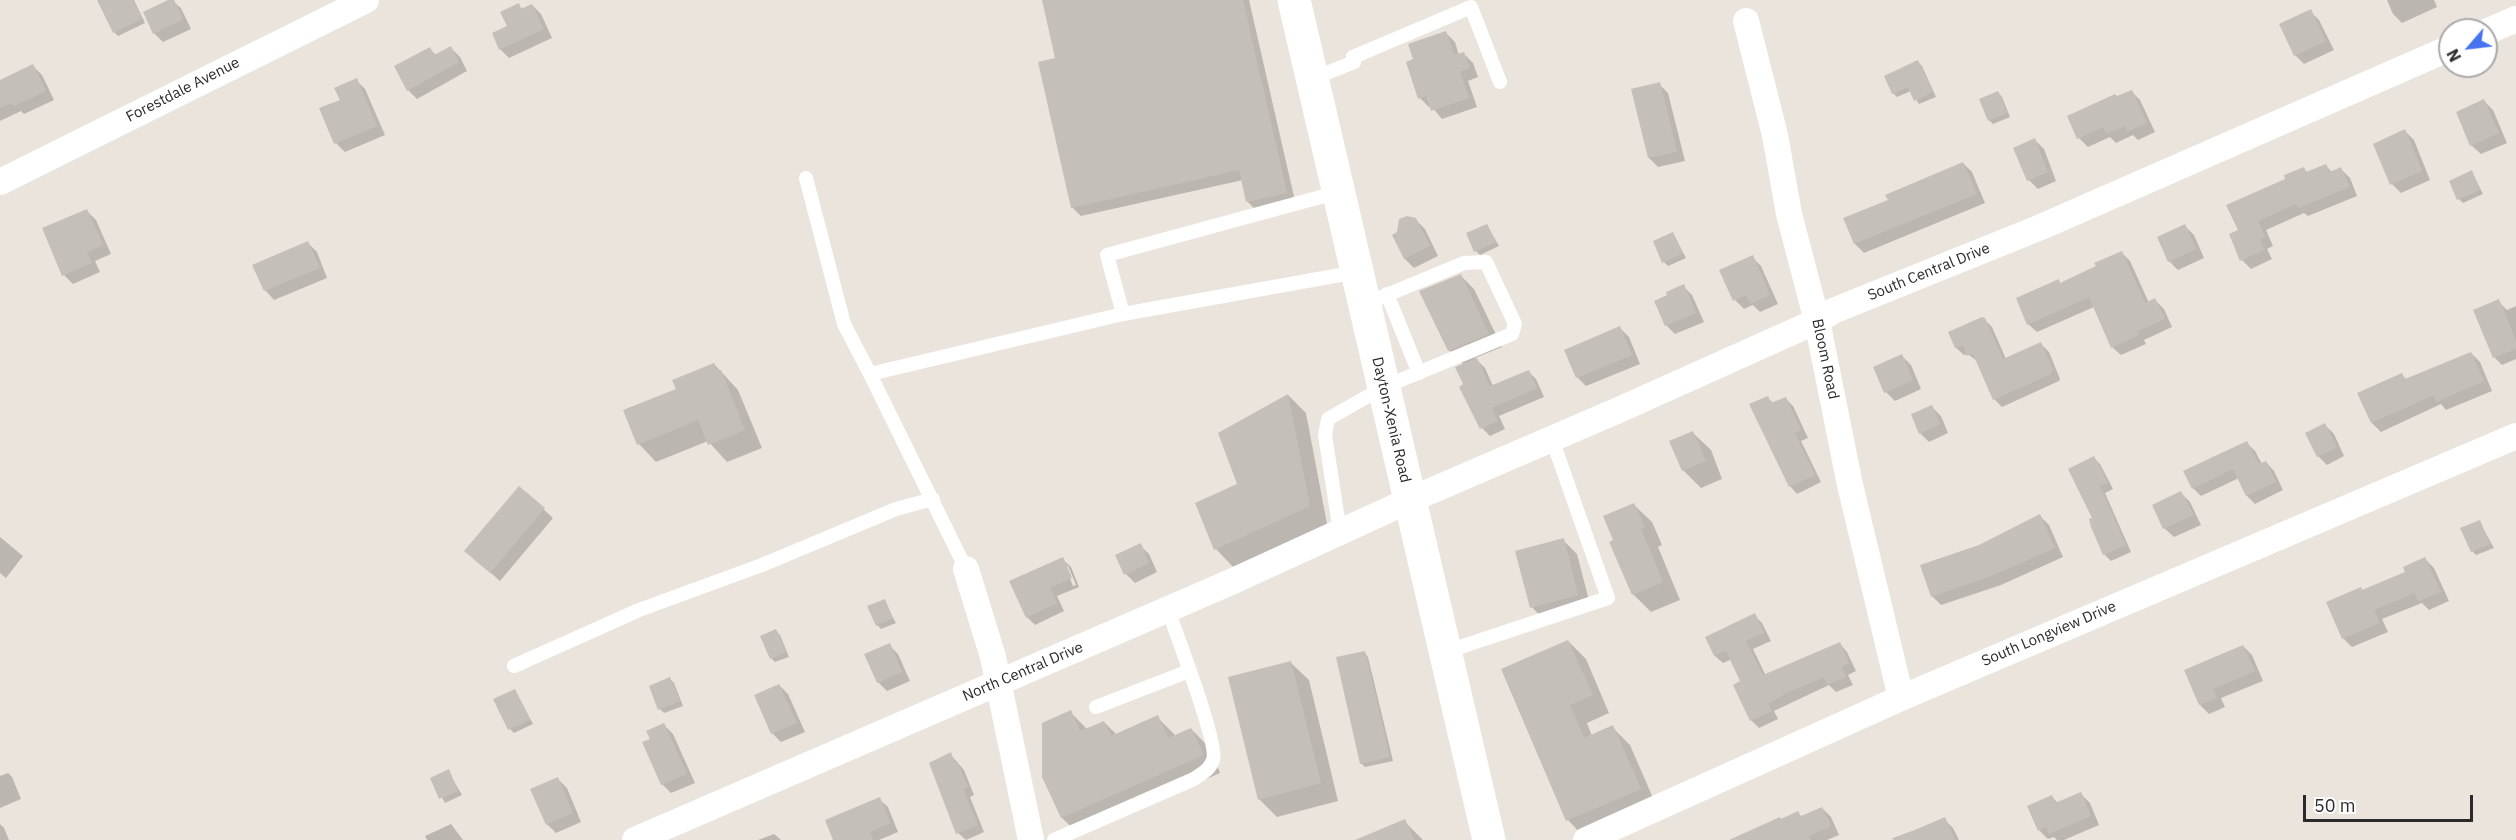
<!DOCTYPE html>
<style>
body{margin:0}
#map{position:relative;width:2516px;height:840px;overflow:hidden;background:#ebe4dd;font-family:"IBM Plex Sans",sans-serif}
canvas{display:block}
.north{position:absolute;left:2438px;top:18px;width:60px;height:60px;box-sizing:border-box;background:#fff;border:2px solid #aaa;border-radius:50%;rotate:242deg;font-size:16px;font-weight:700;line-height:24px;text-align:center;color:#2a2a2a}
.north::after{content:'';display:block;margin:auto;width:21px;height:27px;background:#4674f0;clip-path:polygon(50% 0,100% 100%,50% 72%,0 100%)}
.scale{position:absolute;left:2303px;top:795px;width:170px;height:27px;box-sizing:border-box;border:3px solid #2a2a2a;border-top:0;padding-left:8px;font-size:18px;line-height:21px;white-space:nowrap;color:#2a2a2a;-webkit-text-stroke:4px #fff;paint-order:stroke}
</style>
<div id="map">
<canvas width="2516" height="840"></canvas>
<div class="north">N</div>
<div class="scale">50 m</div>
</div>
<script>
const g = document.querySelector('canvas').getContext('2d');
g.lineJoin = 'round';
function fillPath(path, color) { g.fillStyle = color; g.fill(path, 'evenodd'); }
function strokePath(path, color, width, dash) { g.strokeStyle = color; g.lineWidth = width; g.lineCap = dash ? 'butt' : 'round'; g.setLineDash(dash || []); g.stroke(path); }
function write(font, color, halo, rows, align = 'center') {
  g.font = font + ' "IBM Plex Sans",sans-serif'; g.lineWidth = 4.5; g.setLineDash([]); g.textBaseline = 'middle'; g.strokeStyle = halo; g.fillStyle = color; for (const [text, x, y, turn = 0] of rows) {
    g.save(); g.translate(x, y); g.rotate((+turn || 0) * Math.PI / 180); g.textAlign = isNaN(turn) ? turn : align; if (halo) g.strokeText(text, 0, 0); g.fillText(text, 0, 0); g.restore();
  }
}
const shadow = new Path2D(`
 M102 0H134L145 23 118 36 114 32Z
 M171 0 181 8 191 29 163 42 154 33Z
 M1047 0H1249L1295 201 1256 210 1247 201 1243 180 1081 216 1072 207 1057 60Z
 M2387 0H2434L2437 7 2402 23 2393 14Z
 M518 5 523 10 532 5 541 14 552 38 509 58 500 49Z
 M2310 11 2319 20 2334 50 2304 64 2295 55Z
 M1446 33 1455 42 1459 55 1464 54 1473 63 1478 77 1468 81 1477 107 1442 119 1431 106 1429 107 1420 98 1415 60Z
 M451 48 460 57 467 71 417 99 408 90 430 49 436 55Z
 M1918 62 1922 66 1936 97 1919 104 1911 91 1897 97 1893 93Z
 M33 66 42 75 54 100 24 114 21 111 0 121V81Z
 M356 80 365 89 385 135 345 152 336 143 342 101Z
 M1659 84 1668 93 1685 161 1658 167 1649 158Z
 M2131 91 2140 100 2155 132 2138 140 2133 135 2116 143 2110 137 2088 147 2079 138 2117 98Z
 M1998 92 2002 97 2010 117 1993 124 1989 120Z
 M2484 101 2493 110 2507 143 2481 154 2471 145Z
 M2405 131 2414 140 2430 180 2401 193 2392 184Z
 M2035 140 2044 149 2056 181 2038 189 2029 180 2015 149Z
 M1963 163 1972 172 1985 203 1864 253 1855 244 1845 219 1890 200Z
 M2326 166 2332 172 2341 169 2350 178 2357 196 2308 216 2304 213 2266 230 2273 246 2267 249 2272 259 2251 269 2242 260 2240 231 2287 180 2304 169 2308 173Z
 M2472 172 2483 194 2463 203 2459 199Z
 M87 211 96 220 111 254 95 261 100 272 73 284 64 275Z
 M1415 219 1425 229 1438 256 1414 268 1405 259 1394 236Z
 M1487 225 1499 246 1480 255 1476 251Z
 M2185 226 2194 235 2204 258 2178 270 2169 261Z
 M1673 233 1686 258 1668 266 1664 262Z
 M308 243 317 252 327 278 274 300 265 290Z
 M2122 253 2130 261 2149 303 2155 300 2164 309 2172 327 2144 340 2146 344 2121 355 2112 347 2094 307 2037 332 2028 324 2058 281 2061 284Z
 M1752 257 1761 266 1778 304 1760 312 1753 305 1744 309 1735 300Z
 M1461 276 1474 289 1502 347 1475 358 1485 368 1493 386 1528 371 1536 379 1544 397 1499 416 1505 429 1490 436 1482 428 1465 385 1464 365 1449 350Z
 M1683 286 1692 295 1704 322 1675 334 1666 325Z
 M2498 301 2507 310 2516 306V359L2502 365 2494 357Z
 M1984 319 1992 327 2006 359 2041 344 2049 352 2060 379 2059 381 2002 407 1994 399 1978 362 1968 354 1964 355 1956 348 1950 333Z
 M1620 328 1629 337 1640 364 1586 386 1577 377Z
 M2471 353 2480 362 2492 391 2446 410 2441 404 2381 432 2372 423 2359 394 2402 375 2407 380Z
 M1902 356 1911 365 1921 389 1895 401 1886 392Z
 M714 364 738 390 762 448 727 462 708 441 656 462 639 444 678 390Z
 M1288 395 1306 413 1327 524 1233 567 1216 549 1196 503 1239 484Z
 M1768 398 1774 404 1786 399 1793 406 1808 438 1801 441 1821 482 1797 494 1790 486Z
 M1932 407 1941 416 1948 433 1929 442 1920 433Z
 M2325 425 2334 434 2344 456 2327 465 2318 456Z
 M1693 433 1711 450 1722 479 1701 488 1683 470Z
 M2247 443 2255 451 2262 464 2266 462 2274 471 2283 490 2255 504 2247 496 2239 478 2201 496 2193 488Z
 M2094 458 2100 464 2113 489 2105 493 2131 552 2111 561 2104 554 2094 519Z
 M520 488 553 518 500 581 475 559Z
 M2181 493 2190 502 2201 525 2174 537 2164 528Z
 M1634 505 1652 522 1662 545 1658 547 1680 600 1651 612 1633 594 1611 542 1615 541Z
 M2040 516 2049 525 2063 557 2001 585 1941 605 1932 596 1980 546Z
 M2479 521 2494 548 2476 555 2472 551Z
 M0 537 23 556 6 578 0 573Z
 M1563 540 1577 554 1591 608 1545 621 1532 607Z
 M1140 545 1149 554 1157 572 1135 583 1126 574 1117 555Z
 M1062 559 1071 567 1079 587 1057 596 1064 611 1035 625 1027 617ZM1065 566H1068L1076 585 1073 586Z
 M2425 559 2434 568 2449 601 2429 610 2422 603 2382 619 2388 632 2352 647 2343 638 2363 591 2407 572Z
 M884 601 896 623 881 629 877 625Z
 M1754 615 1762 623 1771 641 1753 649 1766 676 1840 644 1847 652 1856 671 1848 675 1853 685 1836 692 1829 685 1774 711 1778 719 1759 728 1751 720 1735 686 1742 682 1732 659 1723 663 1715 656 1707 637Z
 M776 631 780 635 789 657 775 662 771 658Z
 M1568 641 1586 659 1609 713 1587 723 1592 736 1612 727 1630 745 1657 807 1585 838 1568 820 1503 670Z
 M889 645 898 654 910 681 887 691 878 682Z
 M2243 646 2252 655 2263 681 2221 698 2225 707 2209 714 2200 705Z
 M1364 652 1368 657 1393 761 1365 767 1361 763Z
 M1291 663 1309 680 1338 801 1277 817 1259 799Z
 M670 679 674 683 683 706 664 713 660 709 651 687Z
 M779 685 788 694 805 732 781 742 772 733Z
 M515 690 533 724 514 733 510 729Z
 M1070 712 1088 730 1104 722 1117 735 1157 717 1176 736 1191 729 1209 747 1220 773 1080 835 1062 818Z
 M664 725 673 734 695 783 671 793 662 784 652 739Z
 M950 754 964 770 974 795 970 797 984 832 966 840 958 833Z
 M448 771 462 795 445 803 431 778Z
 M8 773 12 777 21 799 0 808V776Z
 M558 779 567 788 581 822 556 833 547 824Z
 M2081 794 2090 803 2099 825 2064 840H2057L2054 837 2048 839 2039 830 2052 797 2058 803Z
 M879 799 888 807 898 832 879 840H835Z
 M1822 808 1831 817 1839 835 1827 840H1762L1782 820 1798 813 1802 817Z
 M1944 819 1953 828 1959 840 1891 839Z
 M1404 821 1423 840H1359Z
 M0 824 4 828 9 840H0Z
 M451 824 463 840H427L425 836Z
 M774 834 781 840H758Z`);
const building = new Path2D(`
 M97 0H133L142 19 113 33Z
 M168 0H174L183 19 153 34 143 12Z
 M1042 0H1243L1287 193 1246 202 1239 170 1071 208 1038 62 1055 58Z
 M519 3 521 9 532 4 544 29 499 50 492 33 507 26 500 12Z
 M2311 9 2326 41 2294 56 2279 24Z
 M1446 31 1454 55 1464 52 1470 68 1460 72 1469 98 1431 111 1426 96 1418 99 1406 62 1413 59 1408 44Z
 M451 46 459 62 407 91 394 66 430 47 434 55Z
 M1918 60 1933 92 1914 101 1908 87 1892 94 1884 76Z
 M33 64 46 91 14 106 12 103 0 108V80Z
 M357 78 377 126 334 144 319 108 340 100 334 88Z
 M1660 82 1677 152 1648 158 1631 89Z
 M2132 90 2147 123 2127 132 2125 126 2106 134 2103 127 2077 139 2067 116 2115 94 2117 96Z
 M1998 91 2007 113 1988 121 1979 99Z
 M2484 99 2499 133 2470 146 2456 112Z
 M2405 129 2422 171 2390 185 2373 144Z
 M2035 138 2048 172 2027 181 2013 148Z
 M1963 162 1977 194 1854 244 1843 218 1888 200 1885 195Z
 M2326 164 2330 172 2341 167 2350 187 2298 208 2296 204 2258 221 2265 237 2260 240 2264 250 2240 261 2229 234 2238 230 2226 205 2285 179 2284 175 2304 167 2306 172Z
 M2472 170 2480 190 2457 200 2449 181Z
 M87 209 103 245 87 252 92 263 62 276 42 228Z
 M1407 216 1416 218 1430 246 1404 259 1392 235 1397 232 1399 219Z
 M1487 224 1496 242 1474 252 1466 233Z
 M2185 224 2196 249 2168 262 2157 237Z
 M1673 232 1683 253 1662 263 1653 241Z
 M308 241 320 268 264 291 252 265Z
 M2122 251 2145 303 2155 298 2165 319 2137 332 2139 335 2111 348 2089 297 2027 325 2016 298 2059 279 2060 283 2096 266 2094 263Z
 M1753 255 1770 295 1750 304 1746 295 1733 301 1719 270Z
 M1461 274 1489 334 1448 351 1419 291Z
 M1684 284 1696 313 1665 326 1654 301 1667 295 1666 292Z
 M2499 299 2516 341V349L2493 358 2473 310Z
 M1982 317 1985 318 2003 359 2041 342 2053 370 2051 374 1993 400 1973 354 1967 356 1963 345 1955 348 1948 332Z
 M1620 326 1632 355 1576 378 1564 350Z
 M2471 352 2484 381 2436 402 2434 395 2371 423 2357 393 2402 373 2405 379Z
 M1902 354 1913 380 1884 393 1873 367Z
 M1477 358 1490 386 1529 370 1537 388 1492 408 1498 421 1480 429 1459 387 1463 384 1455 367Z
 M714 363 718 371 721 370 745 430 708 445 698 420 637 445 623 410 676 389 672 380Z
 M1288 394 1310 506 1214 550 1195 503 1237 484 1218 433Z
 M1768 396 1771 403 1786 397 1801 430 1795 433 1815 475 1789 487 1749 404Z
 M1932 405 1940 424 1919 434 1911 414Z
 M2325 423 2337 447 2317 457 2305 433Z
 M1693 431 1706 461 1682 471 1669 441Z
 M2247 441 2259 464 2266 461 2276 482 2246 496 2233 469 2192 489 2183 471Z
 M2094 456 2108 483 2100 486 2126 545 2103 555 2091 527 2089 519 2092 518 2068 469Z
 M519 486 545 508 490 573 464 551Z
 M2181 491 2194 515 2163 529 2152 505Z
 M1634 503 1645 527 1641 529 1663 582 1632 595 1609 542 1613 540 1603 516Z
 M2040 514 2055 548 1991 576 1931 597 1920 565 1979 545Z
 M2480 520 2490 544 2471 552 2460 528Z
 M1564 538 1578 595 1530 608 1515 551Z
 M1141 543 1149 563 1124 575 1115 555Z
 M1063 557 1072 578 1050 588 1057 603 1026 618 1009 581Z
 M2425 557 2441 592 2418 601 2415 593 2374 610 2380 623 2342 639 2326 602 2361 587 2362 590 2405 572 2403 567Z
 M885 599 893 618 876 626 867 606Z
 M1755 613 1764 633 1746 641 1763 675 1840 642 1849 663 1842 667 1846 677 1827 685 1824 677 1787 693 1768 704 1772 711 1750 721 1733 685 1740 681 1726 651 1714 656 1705 637Z
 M776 629 786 652 770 659 760 636Z
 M1568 640 1593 695 1570 705 1584 738 1613 725 1641 789 1566 821 1501 669Z
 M890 643 902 672 877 683 864 654Z
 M2243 645 2255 671 2213 689 2217 698 2199 705 2184 670Z
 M1365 651 1390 757 1360 764 1336 657Z
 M1291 661 1321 783 1258 800 1228 677Z
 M670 677 680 701 658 710 649 686Z
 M779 684 797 723 771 734 754 695Z
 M515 689 530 720 508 730 493 699Z
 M1071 710 1080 731 1104 721 1111 736 1158 715 1168 738 1191 728 1204 755 1061 818 1042 777V723Z
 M664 723 687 774 661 785 642 742 650 739 646 731Z
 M951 752 954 762 957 761 968 787 963 789 978 825 956 834 929 763Z
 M449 769 458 791 439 799 430 778Z
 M558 777 573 813 546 825 530 789Z
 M2081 792 2091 816 2049 834 2046 827 2038 831 2027 806 2052 795 2055 803Z
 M880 797 890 823 870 832 873 840H833L825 820Z
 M1822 807 1831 826 1809 836 1811 840H1729L1780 817 1781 819 1798 811 1801 816Z
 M1945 817 1955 840H1892Z
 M1405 819 1414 840H1355Z`);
const service = new Path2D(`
 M1312 79 1354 62 1353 57 1471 7 1500 82
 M806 178 844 324 870 374
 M1339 192 1107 255 1123 314 1357 272
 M1387 294 1419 373
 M1340 532 1325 435 1328 419 1384 387 1512 334 1515 324 1486 262 1464 263 1365 304
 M966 569 870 374 1123 314
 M1445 652 1608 598 1552 439
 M514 666 639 610 762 565 896 509 933 499
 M1096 707 1189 671
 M1054 840 1194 779C1201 774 1210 770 1213 760 1219 745 1176 633 1168 610`);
const minor = new Path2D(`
 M1746 21 1775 135 1789 214 1817 321 1850 485 1901 698
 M2486 32 2516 19
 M0 182 366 0
 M966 569 993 657 1031 840
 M635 840 1231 582 1410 500 1621 409 1817 321 1833 311 2041 227 2450 48
 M1586 840 1901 698 2516 436`);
const secondary = new Path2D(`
 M1294 0 1489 840`);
const streetNames = [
 ["Forestdale Avenue",183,90,-27],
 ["South Central Drive",1929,272,-22],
 ["Bloom Road",1825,359,78],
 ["Dayton-Xenia Road",1391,420,77],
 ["South Longview Drive",2049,634,-23],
 ["North Central Drive",1023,672,-23]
];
fillPath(shadow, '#0003');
fillPath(building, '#c4bfb8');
strokePath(service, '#fff', 14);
strokePath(minor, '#fff', 26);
strokePath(secondary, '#fff', 33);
write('15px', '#2a2a2a', '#fff', streetNames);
</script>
